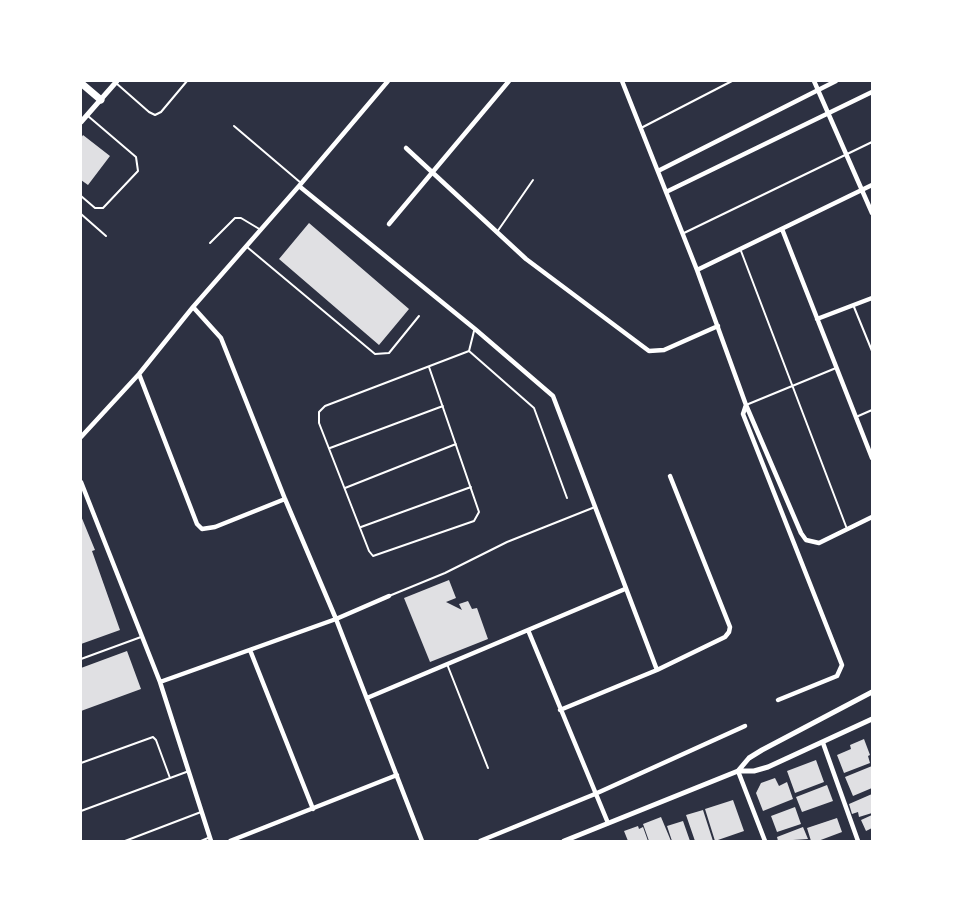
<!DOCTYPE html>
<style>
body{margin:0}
#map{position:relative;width:953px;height:922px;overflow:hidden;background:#2d3142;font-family:"Nunito Sans",sans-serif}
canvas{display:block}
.frame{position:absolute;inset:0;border:82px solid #fff;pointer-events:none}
</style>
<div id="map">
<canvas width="953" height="922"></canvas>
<div class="frame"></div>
</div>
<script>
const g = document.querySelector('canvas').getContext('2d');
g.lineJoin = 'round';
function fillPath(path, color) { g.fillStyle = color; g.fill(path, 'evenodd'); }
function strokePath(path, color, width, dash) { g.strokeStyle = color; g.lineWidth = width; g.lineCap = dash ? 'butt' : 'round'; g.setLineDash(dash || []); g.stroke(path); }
const building = new Path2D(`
 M83 135 110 156 88 185 81 180V138Z
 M309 223 409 309 379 345 279 259Z
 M81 516 95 550 92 551 120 630 81 644Z
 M449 580 456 598 446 602 462 610 459 604 468 601 472 609 477 608 488 639 430 662 404 598Z
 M127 651 141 689 81 711V668Z
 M864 739 870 755 868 756 870 763 844 773 837 755 851 749 850 745Z
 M816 760 824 782 795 793 787 771Z
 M872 766V788L853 796 845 777Z
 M775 778 779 786 787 782 793 799 763 811 756 793 761 783Z
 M827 785 833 801 802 812 796 797Z
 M872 794V813L859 817 858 812 852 814 849 804Z
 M733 800 744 831 715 841 705 809Z
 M795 807 801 824 777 832 771 816Z
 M703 810 713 841H695L686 815Z
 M872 815V828L866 831 861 820Z
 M661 817 671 841H649L643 824Z
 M837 818 842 832 818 841H811L807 828Z
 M683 821 690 841H672L667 826Z
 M638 826 639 829 643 827 648 841H628L624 831Z
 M803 827 808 839 778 841 777 837Z`);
const service = new Path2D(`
 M116 83 149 112 155 115 161 112 187 81
 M234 126 301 183
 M641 128 732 81
 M81 196 95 208H103L138 171 136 157 88 116
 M81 214 106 236
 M497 232 533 180
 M684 233 872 142
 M210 243 235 218H241L261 230
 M247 247 375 354 389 353 419 316
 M741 251 847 529
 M854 307 872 351
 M469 351 534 408 567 498
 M429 367 479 512 474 521 373 556 369 551 319 423V412L325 406 469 351 474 331
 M746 405 836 368
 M856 417 872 410
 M330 448 443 406
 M345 488 456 444
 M361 527 471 487
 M389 596 445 573 507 542 595 507
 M81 659 141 637
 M447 664 488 768
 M81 763 153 737 156 740 170 778
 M81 811 189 771
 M125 841 201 812
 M201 841 208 838`);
const minor = new Path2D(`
 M622 81 697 270 746 405 801 533 806 540 819 543 872 517
 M814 81 872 213
 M406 148 526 259 649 351 664 350 718 326
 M658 171 836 81
 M299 186 475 329 553 396 657 670
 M666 192 872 92
 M389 224 509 81
 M782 229 872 458
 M697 270 872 185
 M193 307 221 338 285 499 336 619 422 841
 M817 319 872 298
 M139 374 197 524 202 529 215 527 285 499
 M746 405 743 414 842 665 837 676 778 700
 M81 437 139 374 193 307 299 186 388 81
 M81 482 160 682 211 841
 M528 630 608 823
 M250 650 313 809
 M160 682 336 619 389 596
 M367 698 625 589
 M560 710 657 670 725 637 729 632 730 627 670 476
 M823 743 858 841
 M738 771 765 841
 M230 841 397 775
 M480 841 595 794 745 726`);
const tertiary = new Path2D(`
 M81 122 117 81
 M738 771 749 758 762 750 872 692
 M564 841 738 771H754L768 767 872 719`);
const trunk = new Path2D(`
 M81 83 101 100`);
fillPath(building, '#e0e0e3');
strokePath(service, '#fff', 2);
strokePath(minor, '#fff', 4.5);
strokePath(tertiary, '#fff', 5);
strokePath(trunk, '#fff', 7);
</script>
